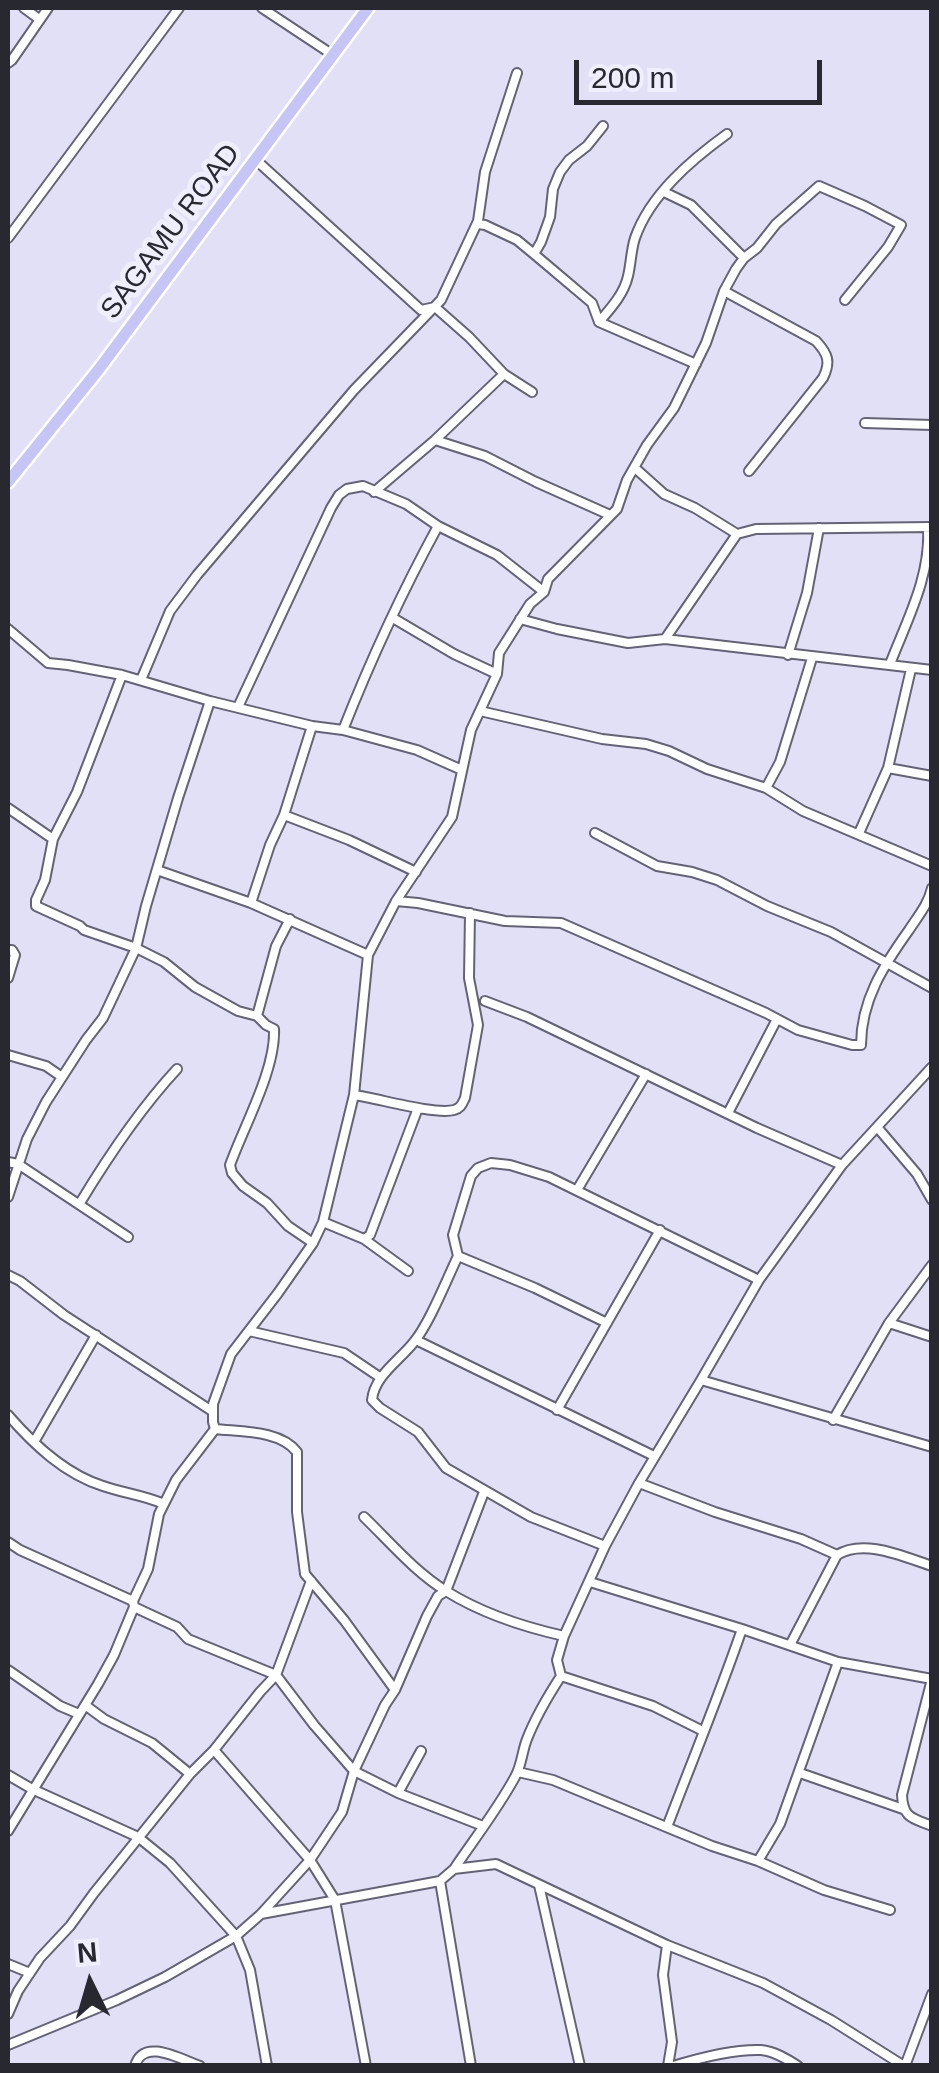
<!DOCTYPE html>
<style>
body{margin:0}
#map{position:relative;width:939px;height:2073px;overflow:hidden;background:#e1e0f7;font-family:Arial,sans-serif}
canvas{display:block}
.frame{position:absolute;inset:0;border:10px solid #282830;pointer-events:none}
.north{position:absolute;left:40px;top:1933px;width:100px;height:100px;-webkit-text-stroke:8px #efeefc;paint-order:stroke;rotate:355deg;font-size:28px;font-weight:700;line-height:40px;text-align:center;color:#282830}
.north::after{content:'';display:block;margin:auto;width:35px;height:45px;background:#282830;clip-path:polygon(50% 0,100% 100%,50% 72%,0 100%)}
.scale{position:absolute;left:574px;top:60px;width:248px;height:45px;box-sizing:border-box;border:5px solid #282830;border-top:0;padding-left:12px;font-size:30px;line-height:35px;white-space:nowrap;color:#282830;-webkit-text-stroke:8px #efeefc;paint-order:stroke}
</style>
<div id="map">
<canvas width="939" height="2073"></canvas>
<div class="frame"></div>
<div class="north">N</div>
<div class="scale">200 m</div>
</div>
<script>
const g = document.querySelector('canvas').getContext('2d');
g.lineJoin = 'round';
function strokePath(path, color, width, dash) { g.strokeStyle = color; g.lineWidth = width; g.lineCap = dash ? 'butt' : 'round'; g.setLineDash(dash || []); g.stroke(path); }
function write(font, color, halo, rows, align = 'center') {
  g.font = font + ' Arial,sans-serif'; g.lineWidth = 10; g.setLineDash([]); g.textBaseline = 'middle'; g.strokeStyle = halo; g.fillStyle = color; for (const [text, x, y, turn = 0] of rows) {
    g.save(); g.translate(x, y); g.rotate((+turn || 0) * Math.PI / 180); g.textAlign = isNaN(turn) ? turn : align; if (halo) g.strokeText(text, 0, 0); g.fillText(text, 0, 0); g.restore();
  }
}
const minor = new Path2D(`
 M24 8 39 19
 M262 8 333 55
 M8 63 12 60 48 8
 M256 160 421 310 435 307 469 337 504 374 532 392
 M664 192 691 205 744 258
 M478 221V224L485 225 517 240 534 254 592 303 599 322 696 364
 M8 238 179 8
 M534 254 541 242 550 217 553 189 560 172 569 160 587 146 603 126
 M724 291 816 341C828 354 831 362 823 378L749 471
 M599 322C611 308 624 294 628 276 631 264 631 250 635 238 650 195 691 160 727 134
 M865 423 932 425
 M435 440 485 456 536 482 610 515
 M635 468 664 494 695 508 737 534
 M374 492 435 440 504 374
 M393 618 454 654 497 674
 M520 619 557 629 628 643 665 639 932 670
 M8 629 48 663 68 665 122 675 210 701 312 726 343 730 417 750 462 770
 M665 639 737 534 756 529 932 527
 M788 655 807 593 819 528
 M890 664C907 620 931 576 928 527
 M122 675 77 792 53 839 45 880 36 900V906L80 926 84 930 136 948 164 962 195 987 238 1011 257 1016 266 1025 274 1029C276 1069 244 1126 230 1165L232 1173 243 1186 267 1203 288 1226 313 1243
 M141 680 170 611 197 575 354 390 441 300 478 221 485 172 517 73
 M238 707 331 508 339 495 347 489 363 486 406 504 438 526 497 555 544 592
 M480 711 602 739 646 744 669 751 707 769 766 788 803 811 932 866
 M343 730C371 659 402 592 438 526
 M888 768 932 776
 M766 788 780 762 812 658
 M8 808 53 839
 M284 815 349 840 416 872
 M595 833 657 866 692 872 717 880 767 906 831 932 932 988
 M859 833 888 768 911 669
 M157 870 251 903 368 955
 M396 901 418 903 505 921 561 923 766 1013 798 1030 852 1045H861C861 1000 884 965 909 930 918 916 928 905 932 888
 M251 903 270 845 284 815 312 726
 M8 950H12L15 955 8 978
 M485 1001 527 1017 757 1128 842 1165
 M257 1016 276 946 290 919
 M8 1055 46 1066 62 1077
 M354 1095C377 1098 434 1115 454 1110 461 1108 462 1104 465 1098L478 1025 469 978 470 913
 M728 1113 777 1019
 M877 1127 917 1174 932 1200
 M8 1162 18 1164 128 1237
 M577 1190 646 1074
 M8 1197 27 1139 46 1102 86 1040 103 1018 136 948 146 906 178 798 210 701
 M80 1203C109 1155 139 1110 177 1069
 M323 1222 364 1239 370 1235 418 1108
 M364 1239 408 1271
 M458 1256 535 1288 607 1323
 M8 1275 20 1281 64 1315 212 1411
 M889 1323 932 1265
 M249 1331 344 1353 381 1378
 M416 1340 654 1456
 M701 1380 932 1447
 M557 1410 660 1230
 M8 1415C34 1445 65 1474 103 1486 123 1493 144 1495 164 1504
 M833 1420 889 1323 932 1337
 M215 1429C241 1432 280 1430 297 1452V1512L305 1574 344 1620 395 1690
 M34 1442 96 1335
 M639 1483 715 1512 801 1539 837 1555
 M364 1517C390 1542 415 1572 446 1591 481 1613 524 1627 564 1636
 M8 1542 20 1550 133 1601
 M605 1546 531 1517 446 1468 418 1432 380 1408 372 1400C374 1376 400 1360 414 1342 430 1322 446 1281 458 1256L453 1235 471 1176 478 1168 491 1163 510 1165 549 1177 759 1280
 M590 1582 742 1629 838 1662 932 1679
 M134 1607 177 1627 188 1639 276 1675 314 1725 354 1771 398 1793 483 1826
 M790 1645 837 1555C864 1538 904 1557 932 1566
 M8 1670 60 1706 79 1714
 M561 1676 653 1706 703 1731
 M932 1679 902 1795C903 1818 912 1818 932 1826
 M85 1705 104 1719 152 1743 190 1774
 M214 1750 310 1860 335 1900 366 2066
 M518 1772 553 1780 712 1846 758 1861 824 1890 890 1910
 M800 1773 903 1809
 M8 1775 32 1789 138 1837 170 1863 236 1936 250 1970 267 2066
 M398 1793 421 1751
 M667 1827C692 1761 719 1696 742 1629
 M8 1831 98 1684 114 1655 134 1607 133 1601 148 1569 159 1514 176 1480 215 1429 213 1422V1404L231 1354 278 1293 313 1243 323 1222 354 1095 368 955 396 901 452 817 471 730 497 674 499 653 530 604 544 592 548 579 617 509 627 480 647 445 674 408 706 343 724 291 736 269 744 258 757 248 776 224 819 186 865 206 901 225 888 247 845 300
 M758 1861 780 1824 838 1662
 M454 1869C475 1838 497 1810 515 1777 522 1765 522 1751 527 1739 536 1716 548 1696 561 1676L557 1660 564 1636 605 1546 639 1483 701 1380 759 1280 842 1165 932 1067
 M440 1881 471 2066
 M539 1885 580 2066
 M261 1914 440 1881 454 1869 496 1864 667 1945 763 1983 831 2020 904 2066
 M667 1945 663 1975 672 2042 668 2066
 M8 1964 30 1973
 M8 2014 18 1991 40 1958 70 1926 94 1893 190 1774 214 1750 260 1692 276 1675 311 1581
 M8 2045 117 2000 165 1977 236 1936 261 1914 310 1860 342 1812 354 1771 385 1705 395 1690 427 1616 438 1596 446 1591 484 1492
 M135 2066C143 2037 180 2059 200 2066
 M673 2066C699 2058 733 2049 761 2050 774 2051 787 2059 798 2066
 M905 2066 932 1994`);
const trunk = new Path2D(`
 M8 482 99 369 368 8`);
const streetNames = [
 ["SAGAMU ROAD",171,232,-53]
];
strokePath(minor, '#646376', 12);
strokePath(trunk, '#fff', 16);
strokePath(minor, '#fff', 8);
strokePath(trunk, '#c7c4f6', 11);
write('28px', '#282830', '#efeefc', streetNames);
</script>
